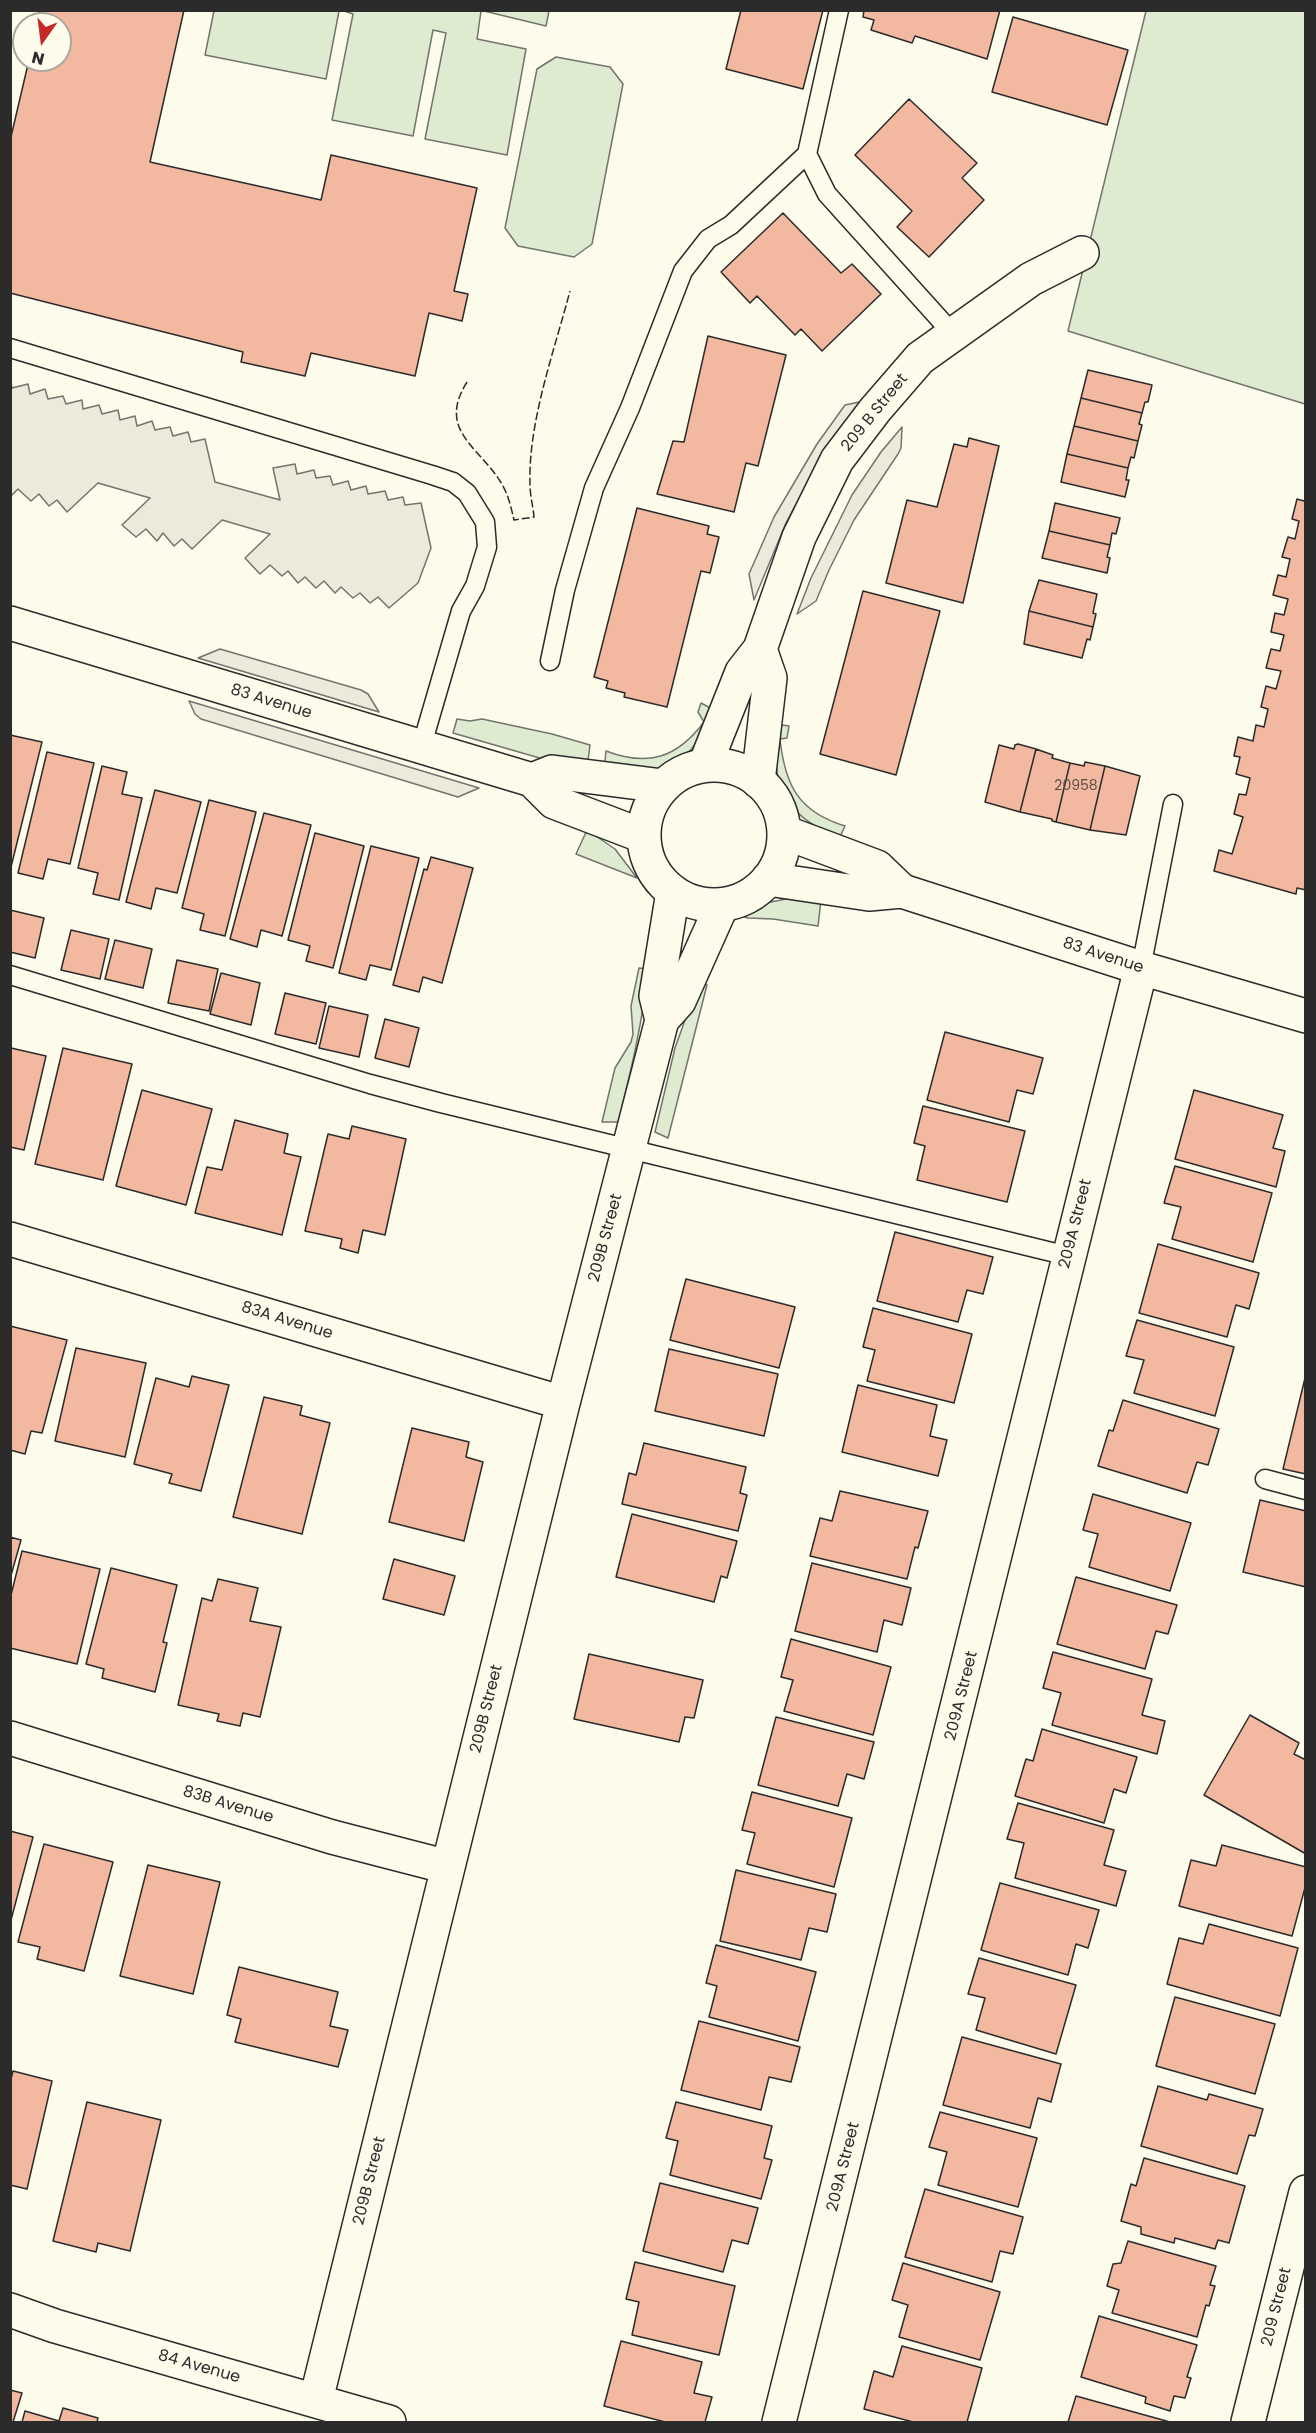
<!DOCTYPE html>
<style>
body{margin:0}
#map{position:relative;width:1316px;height:2433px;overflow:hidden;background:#fdfbea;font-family:Poppins,sans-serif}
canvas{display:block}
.frame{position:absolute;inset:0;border:12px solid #2b2b2b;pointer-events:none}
.north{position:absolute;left:12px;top:12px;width:60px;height:60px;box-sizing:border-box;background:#fdfbea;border:2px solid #a9a89e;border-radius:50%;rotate:194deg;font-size:16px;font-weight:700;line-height:24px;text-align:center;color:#2b2b2b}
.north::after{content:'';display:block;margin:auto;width:21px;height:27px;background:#c62828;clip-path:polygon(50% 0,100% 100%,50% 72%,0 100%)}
</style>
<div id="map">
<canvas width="1316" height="2433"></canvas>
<div class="frame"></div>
<div class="north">N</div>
</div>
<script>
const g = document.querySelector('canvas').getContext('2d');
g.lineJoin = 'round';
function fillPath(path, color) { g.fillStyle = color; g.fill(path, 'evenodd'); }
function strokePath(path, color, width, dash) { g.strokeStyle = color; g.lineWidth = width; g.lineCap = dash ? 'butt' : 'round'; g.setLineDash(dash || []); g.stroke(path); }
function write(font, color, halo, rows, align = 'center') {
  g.font = font + ' Poppins,sans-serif'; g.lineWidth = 4.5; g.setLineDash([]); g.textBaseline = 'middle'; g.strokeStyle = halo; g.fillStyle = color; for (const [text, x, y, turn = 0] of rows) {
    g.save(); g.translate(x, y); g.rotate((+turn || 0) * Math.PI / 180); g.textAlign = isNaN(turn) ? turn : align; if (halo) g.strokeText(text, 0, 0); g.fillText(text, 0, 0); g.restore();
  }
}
const green = new Path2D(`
 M214 11H339L326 79 205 55Z
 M344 11H481L477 39 526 49 507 155 425 139 446 33 433 30 413 136 332 120 353 14Z
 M484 11H549L546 26Z
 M1146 11H1305V404L1068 331Z
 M556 57 610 67 623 84 592 244 574 257 518 246 505 228 537 69Z
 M701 703 714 710C702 735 687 766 656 772 640 775 620 771 604 771L606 751C648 767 677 758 704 722L698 712Z
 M457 719 470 721 482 719 552 734 590 745 587 768 550 761 453 733Z
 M775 724 789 726 787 738 780 739C785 786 799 812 845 826L839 839C779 810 774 788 775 724Z
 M587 830 615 849 637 878 576 854Z
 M791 898 821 900 818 926 773 919 748 918 738 915 751 906Z
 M639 968 648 969C643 1021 631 1071 618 1122H602L615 1068 631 1042 633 1034 631 1006Z
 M699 981 707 985 668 1138 655 1132 675 1048Z`);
const parking = new Path2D(`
 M11 382 12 388 28 384 30 394 45 389 48 399 63 396 66 404 82 400 83 409 99 405 102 414 118 410 120 420 135 416 137 426 152 421 155 430 170 427 173 436 188 432 191 442 205 439 215 482 280 500 273 468 295 464 297 474 314 470 316 478 330 476 333 485 348 481 351 490 366 486 368 494 385 491 388 500 403 497 405 505 421 503 431 548 418 583 389 608 378 597 370 603 360 593 353 598 341 587 335 593 324 581 316 588 305 577 298 583 288 571 282 576 270 565 260 574 245 558 270 534 222 520 192 549 182 539 174 546 163 533 157 541 146 529 136 537 122 525 150 498 98 483 67 512 57 500 49 506 39 494 31 501 18 489 12 495 10 493Z
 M864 401 808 482 786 523 754 600 749 574 774 517 817 444 845 405Z
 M902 427 901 448 898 454 854 520 829 570 816 601 797 614 811 578 852 495 881 452Z
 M220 649 361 690 368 694 379 712 198 658Z
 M189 701 479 788 458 797 201 719 195 714Z`);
const building = new Path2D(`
 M40 10H184L150 162 321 200 331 155 477 188 454 291 468 294 462 321 429 313 415 376 311 353 305 376 241 362 243 352 10 293V141L29 60H60V24H37Z
 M741 10H823L803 89 726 69Z
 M864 10H1000L987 59 915 36 912 43 871 30 874 20 863 17Z
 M1013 17 1128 50 1107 125 992 92Z
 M909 99 977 163 962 178 984 200 929 257 897 227 912 211 855 155Z
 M783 213 841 273 852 264 881 294 822 351 801 329 795 335 757 296 750 303 721 272Z
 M708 336 786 355 758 466 746 463 734 512 657 494 673 441 684 442Z
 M1088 370 1152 385 1148 402H1145L1142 413 1081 398Z
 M1081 398 1142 413 1139 424 1142 425 1138 441 1074 426Z
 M1074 426 1138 441 1134 458 1131 457 1128 468 1067 454Z
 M969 438 999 446 963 603 886 583 907 500 937 507 954 444 967 447Z
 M1067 454 1128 468 1126 480H1129L1125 497 1061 482Z
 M1306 497V890L1297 888 1296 894 1214 871 1219 850 1232 854 1243 817 1234 814 1239 794 1246 795 1250 778 1236 774 1240 757 1234 756 1238 737 1253 741 1256 725 1264 727 1268 709 1261 707 1266 686 1276 689 1281 671 1266 668 1271 649 1280 651 1284 635 1271 632 1275 613 1284 615 1288 599 1273 595 1278 575 1286 577 1290 559 1282 557 1288 537 1295 539 1299 521 1292 519 1297 499 1304 501Z
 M1055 503 1120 518 1116 534 1112 533 1110 545 1049 531Z
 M637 508 709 526 707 534 719 537 710 573 701 571 667 707 624 697 625 693 606 688 608 681 594 677Z
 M1049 531 1110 545 1107 557 1110 558 1107 573 1042 558Z
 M1039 580 1097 594 1093 613 1096 614 1093 627 1029 611Z
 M863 591 940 611 896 775 820 754Z
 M1029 611 1093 627 1090 640 1087 639 1082 658 1024 644Z
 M10 735 42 742 11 867H10Z
 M1018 744 1036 749 1020 812 985 802 999 745 1014 749 1015 745Z
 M1036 749 1053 755 1052 758 1070 763 1056 822 1052 821V819L1020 812Z
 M47 752 94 763 70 864 48 859 43 879 18 873Z
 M1085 762 1105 766 1090 830 1056 822 1070 763 1084 766Z
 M102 766 127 772 122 794 142 798 119 900 93 894 98 873 78 868Z
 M1105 766 1140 776 1126 835 1090 830Z
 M155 790 201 802 177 893 156 888 151 909 126 902Z
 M209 800 256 812 225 936 200 930 204 914 182 908Z
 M264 813 311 825 282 936 261 930 257 947 230 939Z
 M315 833 364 846 333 968 306 961 310 946 288 940Z
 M371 846 419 858 391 970 370 965 366 980 339 973Z
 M431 857 473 868 442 983 423 977 419 992 393 985 424 869 427 870Z
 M10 910 44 918 35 958 10 952Z
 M71 930 109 939 100 979 61 970Z
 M115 940 152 949 143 988 105 979Z
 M177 960 218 969 209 1011 168 1003Z
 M221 973 260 983 251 1025 210 1014Z
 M285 993 326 1003 316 1044 275 1034Z
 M329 1006 368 1015 359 1057 319 1048Z
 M385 1019 419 1028 409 1067 375 1058Z
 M945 1032 1043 1058 1033 1094 1017 1090 1009 1122 927 1100Z
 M10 1041 11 1048 46 1056 24 1150 10 1147Z
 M63 1048 132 1064 103 1180 35 1164Z
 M142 1090 212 1109 186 1205 116 1186Z
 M1194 1090 1283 1115 1273 1148 1285 1151 1276 1187 1175 1159Z
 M923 1106 1025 1131 1007 1202 917 1180 925 1146 914 1143Z
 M235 1120 288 1134 284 1153 301 1157 282 1235 195 1213 207 1167 222 1170Z
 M352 1126 406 1139 385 1235 363 1230 358 1253 340 1248 342 1239 305 1231 328 1134 349 1139Z
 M1175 1166 1272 1193 1253 1262 1172 1239 1181 1207 1164 1203Z
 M895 1232 993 1257 983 1294 967 1290 958 1322 877 1301Z
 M1158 1244 1259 1273 1249 1309 1236 1305 1227 1337 1139 1313Z
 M686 1279 795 1307 779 1368 670 1340Z
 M873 1308 972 1334 954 1403 867 1381 875 1350 863 1347Z
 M1137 1320 1234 1347 1215 1416 1134 1393 1144 1360 1126 1356Z
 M10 1326 67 1340 42 1433 31 1431 25 1454 10 1450Z
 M76 1348 146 1363 125 1457 55 1441Z
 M669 1349 778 1374 764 1436 655 1411Z
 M1306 1374V1474L1283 1469Z
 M192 1376 229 1385 201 1491 169 1483 172 1474 134 1464 156 1378 189 1387Z
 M858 1385 937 1405 930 1436 947 1440 938 1476 842 1452Z
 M264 1397 302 1406 300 1415 330 1423 302 1534 233 1517Z
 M1123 1400 1219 1429 1208 1465 1197 1462 1187 1493 1098 1466 1109 1430 1113 1431Z
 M412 1428 469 1442 466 1457 483 1462 464 1541 389 1522Z
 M644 1443 746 1467 740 1493 747 1495 738 1531 622 1504 629 1473 636 1475Z
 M840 1491 928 1511 918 1548 915 1547 907 1579 810 1556 820 1518 832 1521Z
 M1093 1494 1191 1523 1170 1591 1089 1567 1098 1534 1083 1530Z
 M1260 1500 1306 1511V1587L1243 1572Z
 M632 1514 737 1541 727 1578 721 1576 714 1602 616 1577Z
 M10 1537 21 1540 10 1579Z
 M22 1551 100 1569 77 1664 10 1648V1599Z
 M394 1559 455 1576 444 1615 383 1599Z
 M812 1563 911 1588 902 1625 884 1620 877 1652 795 1631Z
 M111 1568 177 1585 163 1642 167 1643 155 1692 102 1678 104 1669 86 1664Z
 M1076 1577 1177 1605 1168 1634 1156 1631 1145 1669 1057 1644Z
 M218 1579 258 1588 250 1621 281 1627 260 1717 243 1713 240 1726 217 1721 219 1714 178 1705 202 1598 212 1601Z
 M791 1639 891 1667 873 1735 784 1711 793 1680 781 1677Z
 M1053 1652 1152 1679 1142 1715 1165 1721 1157 1754 1052 1725 1061 1693 1043 1688Z
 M589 1654 703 1680 694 1718 685 1717 679 1742 574 1719Z
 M1250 1715 1299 1743 1294 1754 1306 1760V1854L1204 1795Z
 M776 1717 874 1742 864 1779 847 1774 838 1806 758 1785Z
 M1042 1729 1137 1757 1126 1793 1114 1789 1104 1823 1015 1796 1026 1759 1033 1761Z
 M752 1792 852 1818 834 1887 747 1864 755 1833 742 1830Z
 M1018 1803 1114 1830 1104 1865 1126 1871 1116 1906 1015 1878 1024 1843 1007 1839Z
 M10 1831 33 1837 11 1920H10Z
 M44 1844 113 1862 84 1971 37 1959 40 1947 18 1942Z
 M1222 1845 1306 1867V1884L1292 1936 1179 1906 1191 1860 1216 1866Z
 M148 1865 220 1882 193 1994 120 1976Z
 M736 1870 836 1894 827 1932 809 1928 801 1960 720 1941Z
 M1000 1883 1099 1910 1088 1948 1076 1944 1068 1975 981 1950Z
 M1209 1924 1298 1948 1280 2016 1167 1984 1179 1938 1203 1944Z
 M716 1945 816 1972 798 2041 709 2017 717 1986 706 1983Z
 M979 1958 1076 1985 1056 2054 976 2030 985 1998 968 1994Z
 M239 1967 338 1992 330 2026 348 2030 338 2067 235 2042 241 2019 227 2015Z
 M1175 1997 1275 2024 1255 2094 1156 2066Z
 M699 2021 800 2047 791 2082 769 2077 761 2110 681 2090Z
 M962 2037 1061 2064 1051 2102 1038 2098 1030 2128 943 2105Z
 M13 2071 52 2081 27 2189 10 2185V2083Z
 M1158 2086 1207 2100 1209 2094 1263 2109 1255 2136 1249 2135 1237 2174 1141 2146Z
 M87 2102 161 2120 130 2251 98 2243 96 2252 53 2241Z
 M676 2102 772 2126 764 2158 772 2160 761 2199 670 2175 678 2141 666 2138Z
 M940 2112 1037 2138 1018 2207 938 2185 947 2152 929 2147Z
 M1144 2158 1245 2186 1229 2243 1218 2240 1215 2249 1175 2238 1174 2243 1141 2234V2227L1121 2221 1131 2184 1136 2186Z
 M660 2183 758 2208 748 2244 732 2240 723 2272 643 2251Z
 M925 2189 1023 2217 1013 2254 1000 2251 992 2282 905 2257Z
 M1128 2241 1216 2266 1210 2285 1215 2286 1209 2306 1206 2305 1197 2337 1112 2313 1119 2290 1107 2286 1113 2264 1121 2263Z
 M635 2262 735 2286 719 2355 632 2335 639 2302 626 2299Z
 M903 2263 1000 2292 980 2360 899 2337 908 2305 892 2300Z
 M1099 2316 1197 2345 1187 2377 1191 2378 1185 2398 1174 2396 1170 2411 1145 2403 1146 2397 1081 2377Z
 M621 2341 702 2362 694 2393 712 2397 705 2422H665L604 2406Z
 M902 2346 982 2368 967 2422H913L864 2409 874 2371 893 2377Z
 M10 2390 22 2393 13 2422H10Z
 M1076 2396 1170 2422H1068Z
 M63 2408 98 2418 97 2422H22L25 2411 59 2421Z`);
const service = new Path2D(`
 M839 10 807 154 827 194 954 335
 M10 348 432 475 453 482 467 493 485 522 487 547 475 586 461 611 421 748
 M550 661 565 590 594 488 630 408 683 271 708 239 731 225 807 154
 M1141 968 1173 804
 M10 975 370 1084 441 1103 1068 1256
 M1265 1479 1306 1490`);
const minor = new Path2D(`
 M705 765 742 672 760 649 799 537 837 460 875 410 920 358 1031 279 1082 253
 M758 781 770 678 760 649
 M662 1020 679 1001 722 905
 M10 1239 563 1403
 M10 1738 332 1837 448 1867
 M316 2400 563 1403 662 1020 656 996 673 892
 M779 2422C901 1938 1020 1453 1141 968
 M1248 2422 1306 2192`);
const tertiary = new Path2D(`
 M10 623 532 780 554 802 643 836
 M644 835a70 70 0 1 1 140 0a70 70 0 1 1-140 0Z
 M532 780 552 772 663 786
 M784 832 877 867 902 891
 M768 879 869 894 902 891 1141 968 1306 1016
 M10 2310 55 2326 389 2422`);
const fence = new Path2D(`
 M467 382C437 430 478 446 500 481 508 493 511 507 514 520L534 517C533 506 530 495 530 485 528 422 554 352 570 291`);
const numberNames = [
 ["20958",1076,786]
];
const streetNames = [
 ["209 B Street",875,413,-51],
 ["83 Avenue",271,702,17],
 ["83 Avenue",1103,956,18],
 ["209A Street",1076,1224,-76],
 ["209B Street",606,1238,-75],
 ["83A Avenue",287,1321,17],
 ["209A Street",962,1696,-76],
 ["209B Street",487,1709,-76],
 ["83B Avenue",228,1805,17],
 ["209A Street",844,2167,-76],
 ["209B Street",370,2181,-76],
 ["209 Street",1277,2307,-76],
 ["84 Avenue",199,2367,16]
];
fillPath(green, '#deebd1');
strokePath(green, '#74746e', 1.5);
fillPath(parking, '#eceadb');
strokePath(parking, '#74746e', 1.5);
fillPath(building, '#f2b8a0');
strokePath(building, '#2b2b2b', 1.5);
strokePath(service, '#2b2b2b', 21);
strokePath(minor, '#2b2b2b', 36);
strokePath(tertiary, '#2b2b2b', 36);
strokePath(service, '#fdfbea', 18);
strokePath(minor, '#fdfbea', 33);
strokePath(tertiary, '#fdfbea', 33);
strokePath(fence, '#2b2b2b', 1.5, [8, 3]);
write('14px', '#5d4e48', null, numberNames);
write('16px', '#2b2b2b', '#fdfbea', streetNames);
</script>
